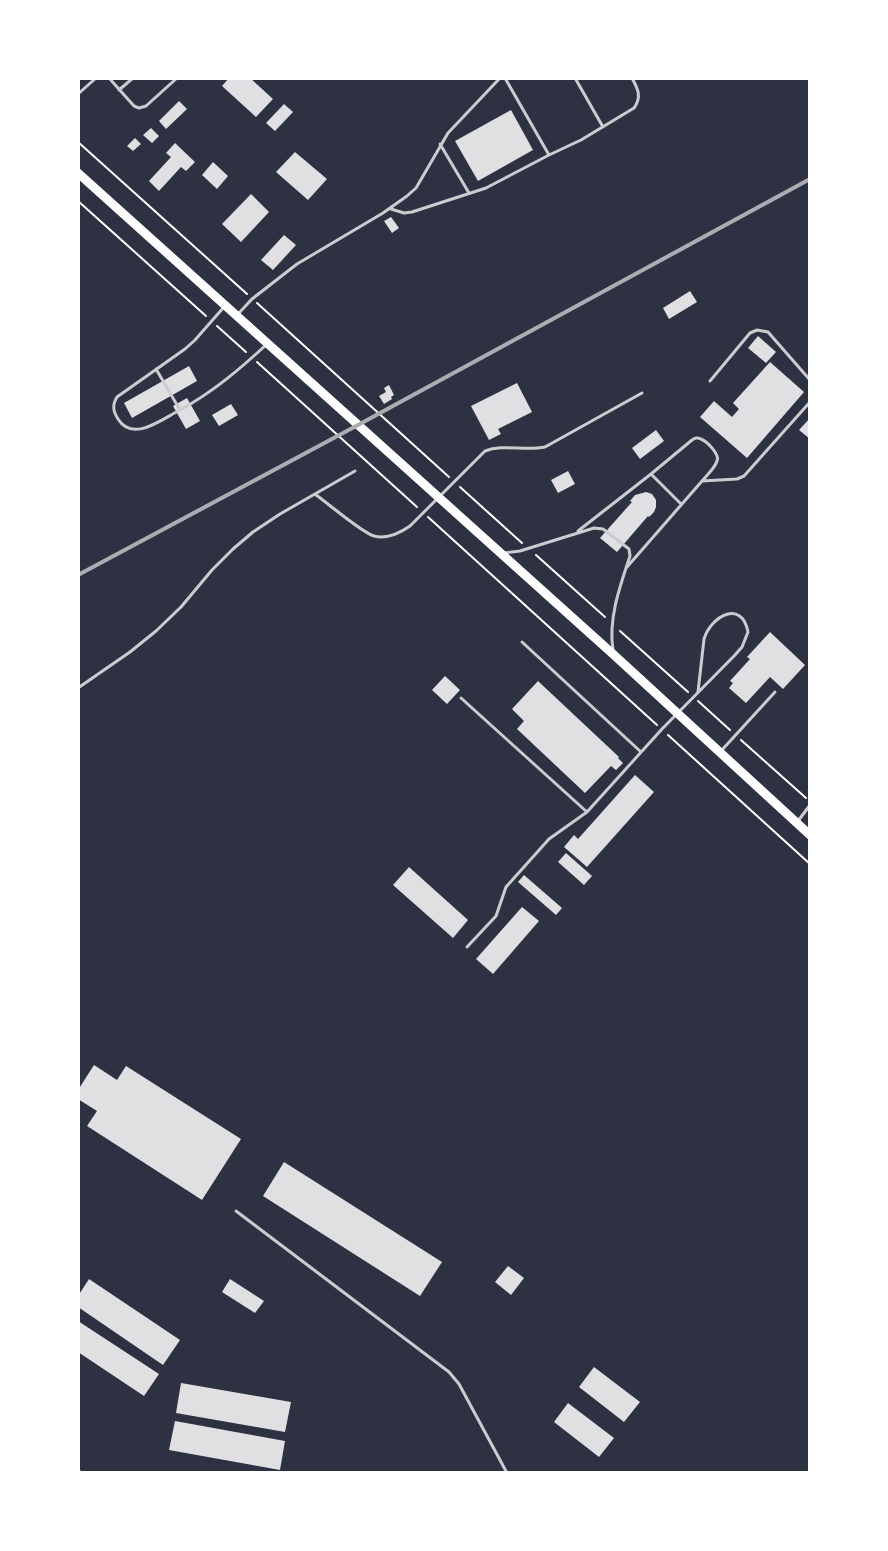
<!DOCTYPE html>
<style>
body{margin:0}
#map{position:relative;width:888px;height:1551px;overflow:hidden;background:#2d3142;font-family:"PT Sans Narrow",sans-serif}
canvas{display:block}
.frame{position:absolute;inset:0;border:80px solid #fff;pointer-events:none}
</style>
<div id="map">
<canvas width="888" height="1551"></canvas>
<div class="frame"></div>
</div>
<script>
const g = document.querySelector('canvas').getContext('2d');
g.lineJoin = 'round';
function fillPath(path, color) { g.fillStyle = color; g.fill(path, 'evenodd'); }
function strokePath(path, color, width, dash) { g.strokeStyle = color; g.lineWidth = width; g.lineCap = dash ? 'butt' : 'round'; g.setLineDash(dash || []); g.stroke(path); }
const building = new Path2D(`
 M229 78H250L273 99 256 117 222 86Z
 M179 101 187 109 166 129 159 121Z
 M284 104 293 112 275 131 266 123Z
 M511 110 533 150 478 181 455 141Z
 M151 128 159 136 152 143 143 135Z
 M135 138 141 144 133 151 127 146Z
 M175 143 195 162 186 171 181 167 159 191 149 181 171 157 166 153Z
 M295 152 327 179 308 200 276 172Z
 M213 162 228 176 217 189 202 175Z
 M251 194 269 212 241 242 222 224Z
 M391 217 399 228 392 233 384 221Z
 M284 235 296 245 273 270 261 260Z
 M690 291 697 302 669 319 663 308Z
 M758 336 776 352 766 363 748 348Z
 M770 362 804 392 747 458 700 417 714 401 732 417 739 409 733 403Z
 M189 366 197 381 132 418 124 403Z
 M517 383 532 412 498 429 501 434 489 440 471 406Z
 M389 385 394 395 391 397 392 399 384 404 379 396 386 392 384 388Z
 M187 398 200 421 186 429 173 406Z
 M231 404 238 415 219 426 212 415Z
 M810 418V439L799 430Z
 M656 430 664 441 640 459 632 448Z
 M568 471 575 484 558 493 551 480Z
 M646 492 652 494 656 500V507L654 512 649 517 648 516 617 552 600 538 632 502 630 501 635 495Z
 M770 632 805 665 783 689 770 677 746 703 729 688 733 683 730 681 750 659 747 657Z
 M445 676 460 690 447 704 432 690Z
 M538 681 619 757 618 758 623 763 616 770 611 766 585 793 517 729 524 721 512 709Z
 M635 775 654 792 587 867 564 847 574 835 578 839Z
 M566 853 592 876 584 885 558 862Z
 M409 867 468 920 453 938 393 885Z
 M524 875 562 908 556 915 518 882Z
 M522 907 539 921 493 974 476 959Z
 M94 1065 117 1080 126 1066 241 1139 202 1200 87 1126 97 1111 78 1099V1090Z
 M284 1162 442 1262 420 1296 263 1196Z
 M508 1266 524 1278 511 1295 495 1282Z
 M89 1279 180 1340 163 1365 78 1307V1296Z
 M230 1279 264 1301 255 1313 222 1292Z
 M78 1321 159 1374 144 1396 78 1352Z
 M594 1367 640 1402 624 1422 579 1387Z
 M181 1383 291 1402 285 1432 176 1413Z
 M568 1403 614 1438 599 1457 554 1422Z
 M175 1421 285 1441 280 1470 169 1450Z`);
const path = new Path2D(`
 M78 142 247 294
 M78 201 206 316
 M257 303 449 477
 M217 326 246 352
 M257 362 417 507
 M460 487 522 543
 M428 517 657 725
 M536 555 605 617
 M620 631 688 692
 M698 701 730 730
 M668 735 810 864
 M741 740 806 798`);
const service = new Path2D(`
 M109 78 134 106 139 108 146 106 177 78
 M575 78 603 127
 M119 90 133 78
 M78 94 96 78
 M440 144 469 193
 M549 155 581 140 634 108C642 97 638 89 632 78
 M391 209 404 213 412 212 486 188 549 155 505 78
 M238 314 252 299 297 264 383 213 407 196 416 188 448 133 500 78
 M156 369 180 410C213 392 240 369 267 344
 M710 381 750 333 757 330 768 332 810 380
 M180 410C162 419 133 443 118 419 113 411 112 405 117 397L185 349 195 340 224 307
 M651 474 681 504
 M316 495C329 504 361 532 374 536 386 539 400 533 410 526L485 451C503 444 525 451 545 447L642 393
 M578 531 651 474 692 440C695 438 697 437 701 439 708 442 720 455 717 461 715 468 707 475 702 481
 M504 553 520 551 594 528 603 529 629 549 630 556C620 586 608 619 613 650
 M627 567 702 481 737 479 744 476 810 402
 M522 642 641 752
 M78 688 130 652 156 631 181 607 212 570 233 549 253 532 280 514 355 471
 M461 698 587 812
 M721 751 775 692
 M798 821 810 805
 M467 947 496 916 506 887 549 839 587 812 662 729 735 655 742 647 748 632C742 599 711 616 704 639L698 692
 M236 1211 449 1372 459 1384 507 1473`);
const minor = new Path2D(`
 M78 1472 79 1473`);
const primary = new Path2D(`
 M78 173 614 655 810 835`);
const rail = new Path2D(`
 M78 575 358 425 810 179`);
fillPath(building, '#e0e0e3');
strokePath(path, '#fff', 2);
strokePath(service, '#caccd0', 3);
strokePath(minor, '#caccd0', 6);
strokePath(primary, '#fff', 9);
strokePath(rail, '#abadb3', 4);
</script>
